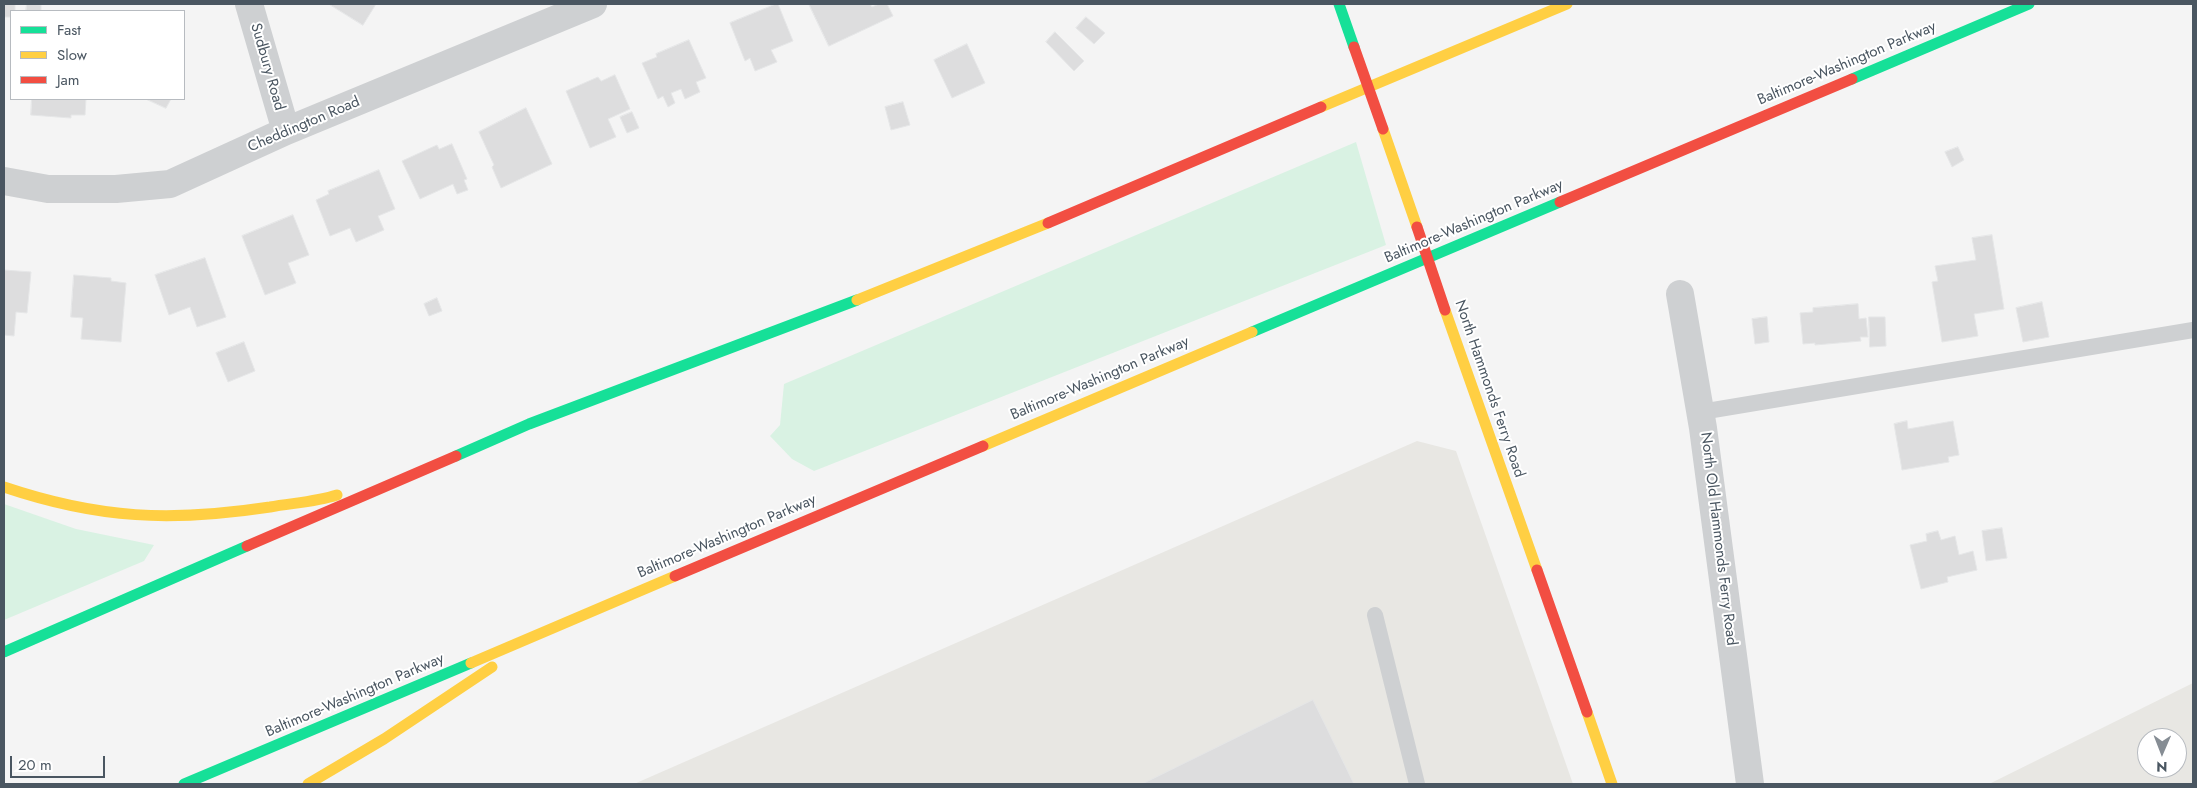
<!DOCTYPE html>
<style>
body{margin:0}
#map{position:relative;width:2197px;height:788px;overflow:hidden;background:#f4f4f4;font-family:Jost,sans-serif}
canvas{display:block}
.frame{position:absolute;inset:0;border:5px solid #4a5661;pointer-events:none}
.legend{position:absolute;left:10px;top:10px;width:175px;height:90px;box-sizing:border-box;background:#fff;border:1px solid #b7bbc0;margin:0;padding:6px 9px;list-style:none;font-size:15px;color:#4a5661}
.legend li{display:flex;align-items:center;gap:10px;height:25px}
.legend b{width:25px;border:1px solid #b7bbc0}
.north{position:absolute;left:2137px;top:728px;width:50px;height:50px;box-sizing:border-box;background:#fff;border:1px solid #b7bbc0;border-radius:50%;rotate:181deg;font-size:14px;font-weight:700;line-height:20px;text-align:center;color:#4a5661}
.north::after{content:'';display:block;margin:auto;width:18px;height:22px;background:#868d94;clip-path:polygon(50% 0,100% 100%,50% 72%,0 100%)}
.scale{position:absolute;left:10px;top:756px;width:95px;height:22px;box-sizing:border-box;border:2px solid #4a5661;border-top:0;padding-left:6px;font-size:15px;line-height:18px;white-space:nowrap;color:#4a5661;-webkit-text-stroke:4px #fff;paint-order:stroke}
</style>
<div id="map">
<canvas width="2197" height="788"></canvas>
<div class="frame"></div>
<ul class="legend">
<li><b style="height:6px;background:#16e098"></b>Fast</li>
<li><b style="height:6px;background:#ffcf43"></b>Slow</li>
<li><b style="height:6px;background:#f24e42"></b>Jam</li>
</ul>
<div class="north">N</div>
<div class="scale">20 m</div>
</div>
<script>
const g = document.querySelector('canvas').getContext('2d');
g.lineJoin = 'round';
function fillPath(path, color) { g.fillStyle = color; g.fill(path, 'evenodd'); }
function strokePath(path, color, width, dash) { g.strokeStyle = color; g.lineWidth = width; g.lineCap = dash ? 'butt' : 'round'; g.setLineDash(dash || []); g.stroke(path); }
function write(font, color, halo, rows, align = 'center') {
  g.font = font + ' Jost,sans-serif'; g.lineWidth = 4; g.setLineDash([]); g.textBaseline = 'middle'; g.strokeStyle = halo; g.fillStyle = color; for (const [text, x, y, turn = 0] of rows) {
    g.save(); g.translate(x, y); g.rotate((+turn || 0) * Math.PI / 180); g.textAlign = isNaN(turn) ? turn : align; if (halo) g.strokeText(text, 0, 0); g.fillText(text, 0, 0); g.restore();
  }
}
const commercial = new Path2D(`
 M1417 441 1456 451 1573 784H634Z
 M2193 683V784H1989ZM2147 738H2177V768H2147Z`);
const green = new Path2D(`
 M1356 142 1386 245 814 471 792 459 770 436 780 425 784 384Z
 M4 504 76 529 154 545 144 561 4 620Z`);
const building = new Path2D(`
 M4 4H15V11H11V17H4Z
 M27 4 41 5V11H26Z
 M329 4H376L363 25Z
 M776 4H778L793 41 771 50 777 62 755 71 750 58 745 61 730 23Z
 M809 4H870L872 7 879 4H887L893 16 829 46Z
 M1086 17 1105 33 1094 44 1076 28Z
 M1055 32 1084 61 1074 71 1046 42Z
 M689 40 706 78 696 82 700 92 685 99 681 89 671 93 675 103 668 107 663 96 658 99 642 63 657 57 656 54Z
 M967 44 985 83 952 98 934 60Z
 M615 75 630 109 608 119 616 137 590 148 566 91 598 77 601 81Z
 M32 99H86L85 115H71V118L31 115Z
 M146 99H171L166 108Z
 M903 102 910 125 891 130 885 107Z
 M526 108 552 164 501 188 492 167 494 165 479 132Z
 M632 112 639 128 627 133 620 117Z
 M452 144 467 179 464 180 468 190 457 194 453 184 420 199 402 161 437 145 439 149Z
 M1958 147 1964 160 1952 167 1945 152Z
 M379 170 395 209 378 216 384 230 356 242 350 228 330 236 316 200 329 194 328 191Z
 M293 215 309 255 288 263 296 283 265 295 242 236Z
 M1992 235 2004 309 1974 314 1978 336 1942 342 1932 282 1938 281 1935 266 1976 260 1972 238Z
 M205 258 226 317 197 327 190 307 169 315 155 275Z
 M4 270 31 272 27 313 16 312 14 336 4 335Z
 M74 275 111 278V281L126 283 121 342 81 339 83 318 71 317Z
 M437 298 442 311 429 316 424 304Z
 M2042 302 2049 337 2023 342 2016 308Z
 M1858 304 1859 319 1866 318 1868 337H1860L1861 341 1815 345V343L1803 344 1800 313 1813 312V308Z
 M1767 317 1769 342 1755 344 1752 319Z
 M1869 317H1885L1886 346 1870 347Z
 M244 342 255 371 228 382 216 353Z
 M1907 421 1908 429 1953 421 1959 455 1948 457 1949 462 1902 470 1894 424Z
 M2002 528 2007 558 1986 561 1982 531Z
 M1938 531 1941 540 1955 536 1959 555 1973 551 1977 570 1947 577 1948 582 1921 589 1910 545 1927 541 1926 534Z
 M1313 700 1354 784H1142L1264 724Z`);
const lane = new Path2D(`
 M1701 412 2193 330
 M1375 615 1417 784`);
const street = new Path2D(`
 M249 4 286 131
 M4 181 48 189H116L170 184 286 131 593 4
 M1680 294 1703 428 1750 784`);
const fast = new Path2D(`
 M1339 4 1354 47
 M1852 79 2029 4
 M1252 332 1560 202
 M456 456 529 424 857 300
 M4 652 247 546
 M184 784 471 663`);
const slow = new Path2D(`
 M1321 107 1567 4
 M1383 129 1417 227
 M857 300 1048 223
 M1445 310 1537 570
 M983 446 1252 332
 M4 487C99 519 171 522 270 507 292 503 316 502 337 495
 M471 663 675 576
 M1587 712 1612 784
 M308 784 384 739 492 667`);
const jam = new Path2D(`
 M1560 202 1852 79
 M1048 223 1321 107
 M247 546 456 456
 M1537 570 1587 712
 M675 576 983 446`);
const jamBridge = new Path2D(`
 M1354 47 1383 129
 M1417 227 1445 310`);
const streetNames = [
 ["Baltimore-Washington Parkway",1847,64,-23],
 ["Sudbury Road",267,67,74],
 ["Cheddington Road",304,125,-23],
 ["Baltimore-Washington Parkway",1474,222,-23],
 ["Baltimore-Washington Parkway",1100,379,-23],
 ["North Hammonds Ferry Road",1489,389,71],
 ["Baltimore-Washington Parkway",727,537,-23],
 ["North Old Hammonds Ferry Road",1718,539,83],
 ["Baltimore-Washington Parkway",355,696,-23]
];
fillPath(commercial, '#e8e7e3');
fillPath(green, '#d9f2e3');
fillPath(building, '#ddddde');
strokePath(building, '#e5e6e7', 1);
strokePath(lane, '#ced0d2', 16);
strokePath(street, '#ced0d2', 28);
strokePath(fast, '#16e098', 11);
strokePath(slow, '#ffcf43', 11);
strokePath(jam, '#f24e42', 11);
strokePath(jamBridge, '#f24e42', 11);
write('15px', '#4a5661', '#fff', streetNames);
</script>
